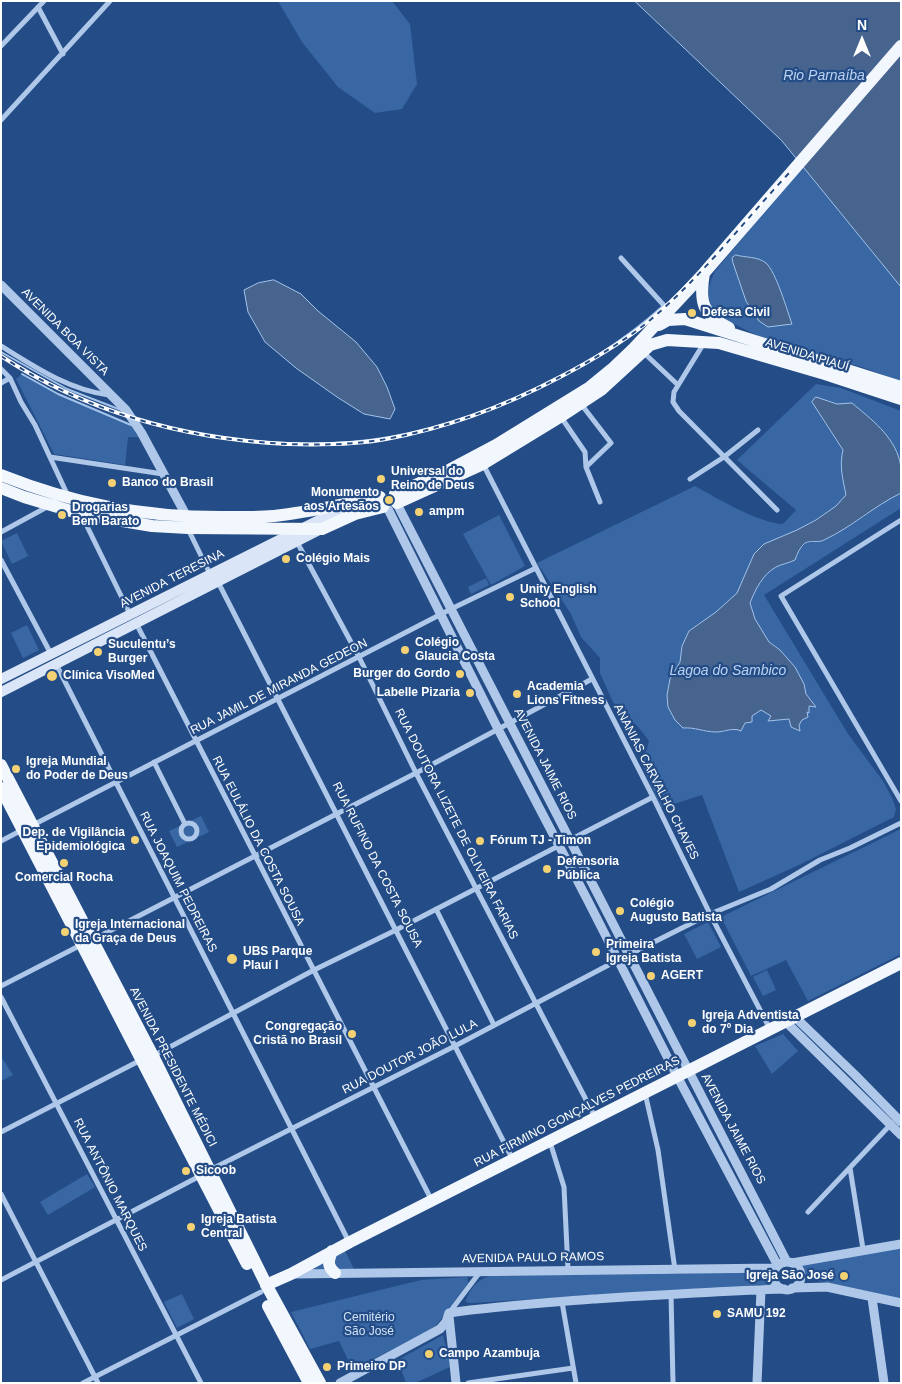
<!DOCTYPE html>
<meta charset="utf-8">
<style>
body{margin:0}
#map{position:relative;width:902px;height:1384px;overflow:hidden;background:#244d87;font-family:Helvetica,sans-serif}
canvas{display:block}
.frame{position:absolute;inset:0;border:2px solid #fff;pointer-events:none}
.north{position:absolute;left:837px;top:15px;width:50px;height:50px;-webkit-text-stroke:4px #244d87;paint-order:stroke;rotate:0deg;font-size:14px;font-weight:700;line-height:20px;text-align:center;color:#fff}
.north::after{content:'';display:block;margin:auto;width:18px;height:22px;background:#fff;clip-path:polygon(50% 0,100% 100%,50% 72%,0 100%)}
</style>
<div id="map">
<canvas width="902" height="1384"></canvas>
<div class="frame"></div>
<div class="north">N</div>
</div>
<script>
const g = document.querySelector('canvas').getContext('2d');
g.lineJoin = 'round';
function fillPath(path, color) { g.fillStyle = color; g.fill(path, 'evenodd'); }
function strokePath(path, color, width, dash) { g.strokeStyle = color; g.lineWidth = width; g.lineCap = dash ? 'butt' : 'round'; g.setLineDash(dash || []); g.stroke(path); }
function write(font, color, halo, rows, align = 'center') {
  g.font = font + ' Helvetica,sans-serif'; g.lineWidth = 4.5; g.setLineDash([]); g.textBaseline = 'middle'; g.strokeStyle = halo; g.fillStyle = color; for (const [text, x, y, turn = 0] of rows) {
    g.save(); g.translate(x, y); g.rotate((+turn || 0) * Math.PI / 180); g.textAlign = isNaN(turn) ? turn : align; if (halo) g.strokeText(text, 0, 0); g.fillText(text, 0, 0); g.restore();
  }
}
const green = new Path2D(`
 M278 1H392L410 24 417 84 402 109 375 113 338 87 302 42Z
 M803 166 901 287V381C888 377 874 371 861 367 819 355 777 347 738 326 729 321 720 318 713 309 705 296 709 282 716 270Z
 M22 374 58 394 134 426 139 437H128L125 465 54 454 16 379Z
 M816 384 841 388 901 411V463L894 446 852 403 837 404 827 400 823 420 843 450C839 465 843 480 846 495L836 506 816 520 754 554 738 593 716 612 689 631 682 646 680 662 670 679 683 728C696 727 706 733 718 732 724 732 732 730 738 728 743 725 745 723 752 722V716L756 712 761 710 771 716 768 720 789 719 800 730 799 725 809 705 816 707 806 693 804 684 795 667 780 650 769 642 755 619 750 603C755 590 763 574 776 567 782 564 789 563 795 560L799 550 806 543 823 541 862 518 880 504 901 493V508L764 595 848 734 883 781 892 798 896 809 894 817 799 865 739 892 702 795 661 808 639 758 647 750 649 741 639 728 613 702 600 673V658L581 637 571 614 537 563 695 486C714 497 761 524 783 524L796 510 737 460Z
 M499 515 525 566 491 585 463 534Z
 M17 533 28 556 12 564 1 541Z
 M486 578 489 585 471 594 468 587Z
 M27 625 39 650 23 658 11 633Z
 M201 816 209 832 177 847 169 831Z
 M901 829V954L808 1001 786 960 751 976 721 917Z
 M708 922 721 947 697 959 684 934Z
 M767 970 776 990 763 996 753 977Z
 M783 1034 798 1051 772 1074 755 1046Z
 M3 1059 13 1075 1 1081V1060Z
 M87 1174 95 1187 48 1215 40 1202Z
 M901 1248V1299L806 1278 803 1264Z
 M344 1249 355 1271 301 1270Z
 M772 1269 771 1279 772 1286 759 1285 471 1303 466 1302C468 1290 479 1278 491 1276L657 1272 672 1274 759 1271Z
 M467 1277 468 1283 435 1327 353 1370 339 1341 310 1349 291 1312 421 1280Z
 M182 1294 194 1319 177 1328 164 1302Z
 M443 1335 446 1347H448L450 1367 415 1383H406L398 1360Z`);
const water = new Path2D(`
 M635 1H901V287L782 141Z
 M736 255C746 258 757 256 766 263 776 272 787 310 792 324L768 327 759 321 746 301 733 263 732 258Z
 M274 280 301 294 318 311 356 342 377 367 387 387 395 409 390 419 364 414 337 397 296 368 265 342 248 312 244 290 258 283Z
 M816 397 837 404 852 403C871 419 894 436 900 462 902 471 901 483 901 493 874 506 852 527 824 540 819 543 811 540 805 543 800 547 797 554 795 560 789 563 782 564 776 567 763 574 755 590 750 603L755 619 769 642 780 650 795 667 804 684 806 694 816 707 809 706V713L807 712 808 717 802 720 799 725 800 731 791 727 789 719 768 721 771 716 761 710 752 716V722L745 723 741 731C733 727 725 732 716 732 704 732 695 727 683 728L675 720 668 707 667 695 670 679 680 662 682 646 689 631 716 612 737 593 754 554 764 544 797 530 816 520 836 506 846 495C843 480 839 466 843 450L812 402Z`);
const stream = new Path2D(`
 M1 352 67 389 121 410
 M22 374 58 394 131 425
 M166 427C226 440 289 447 350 442 456 434 585 377 664 305`);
const minor = new Path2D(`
 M38 7 63 54
 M1 46 44 1
 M1 120 110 1
 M621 258 669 311
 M704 343 674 392 673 402 679 411 777 510
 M1 346C35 367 69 390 109 395
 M643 352 678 385
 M1 369 10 378 21 402 35 425 68 496
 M1 383 10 378
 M581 404 611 443 586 467
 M561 417 585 452 586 467 600 502
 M50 457 163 474
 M483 464 653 797 710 914 770 1029
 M690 479 724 457 758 430
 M82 516 130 614
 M901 520 781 596 901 801
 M188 529 210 574
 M1 532 47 507
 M297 542 359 657 416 773 595 1117
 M1 560 51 654
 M218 582 512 1158
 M136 623 431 1199
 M56 664 349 1242
 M154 762 185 824
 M181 831a8 8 0 1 1 16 0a8 8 0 1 1-16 0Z
 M33 825 451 609 536 568
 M1 841 22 830
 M436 909 494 1025
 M94 939 416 773 592 679
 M1 986 81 945
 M1 997 201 1383
 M153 1056 314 970 396 930 653 797
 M645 1093 658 1150 675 1270
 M1 1132 141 1060
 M550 1142 564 1187 568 1270
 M850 1168 863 1249
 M210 1170 455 1046 618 960 710 914 771 889 820 860 850 848 901 823
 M1 1194 98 1383
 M808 1212 892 1123
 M1 1280 200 1176
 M671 1294 673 1383
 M562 1302 576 1383
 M449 1313 480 1272
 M83 1383 261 1292
 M468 1383 573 1368`);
const tertiary = new Path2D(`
 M1 285 126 410 141 432 187 517
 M397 504 787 1262
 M388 509 498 729 587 899 677 1076 778 1266
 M795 1017 855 1075 901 1122
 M786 1022 901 1135
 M773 1276a14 14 0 1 1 28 0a14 14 0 1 1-28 0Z
 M792 1263 901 1244
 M294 1274 776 1268
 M792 1288 827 1287 901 1303
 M872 1298 884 1383
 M449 1313C497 1306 545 1303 593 1299 657 1295 720 1291 784 1289
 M449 1316 456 1383
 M340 1383 440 1329 446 1322 449 1313
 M757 1383 761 1290`);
const secondary = new Path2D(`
 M1 679 343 508
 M1 692 321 529`);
const primary = new Path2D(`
 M704 273C699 301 702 315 729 328
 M659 325 668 320 685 319 901 387
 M1 475C74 504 142 517 221 517 241 517 262 518 282 515 315 511 347 503 380 497
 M1 488 24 497 81 514 152 526 188 528 322 529 355 514 383 507
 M395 494 447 471 496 445 590 387 612 369 633 349 704 273 901 46
 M397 503 483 464 560 417 601 390 650 345 667 340 719 343 825 374 901 399
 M1 765 153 1056 268 1288 320 1383
 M1 788 247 1264
 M332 1251C328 1261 327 1266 335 1273
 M266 1285 291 1274 350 1242 901 963
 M268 1306 309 1383`);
const rail = new Path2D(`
 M1 356C88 413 184 439 287 444 320 445 353 445 386 439 447 428 505 406 560 377 589 362 618 345 644 325 699 281 742 223 790 172`);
const markers = [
 [692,313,5,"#f4d173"],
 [381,479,5,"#f4d173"],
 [112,483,5,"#f4d173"],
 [389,500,5,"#f4d173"],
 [419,512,5,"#f4d173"],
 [62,515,5,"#f4d173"],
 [286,559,5,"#f4d173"],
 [510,597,5,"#f4d173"],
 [405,650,5,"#f4d173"],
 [98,652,5,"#f4d173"],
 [460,674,5,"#f4d173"],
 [52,676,6,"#f4d173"],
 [470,693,5,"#f4d173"],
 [517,694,5,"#f4d173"],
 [16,769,5,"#f4d173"],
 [135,840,5,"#f4d173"],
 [480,841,5,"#f4d173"],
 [64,863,5,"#f4d173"],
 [547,869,5,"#f4d173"],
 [620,911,5,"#f4d173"],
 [65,932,5,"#f4d173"],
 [596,952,5,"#f4d173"],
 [232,959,6,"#f4d173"],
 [651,976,5,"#f4d173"],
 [692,1023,5,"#f4d173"],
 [352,1034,5,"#f4d173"],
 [186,1171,5,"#f4d173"],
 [191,1227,5,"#f4d173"],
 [844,1276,5,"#f4d173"],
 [717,1314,5,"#f4d173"],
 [429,1354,5,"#f4d173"],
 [327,1367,5,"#f4d173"]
];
const poiNames = [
 ["Defesa Civil",702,313],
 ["Universal do",391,472],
 ["Reino de Deus",391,486],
 ["Banco do Brasil",122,483],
 ["Monumento",379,493,"right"],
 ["aos Artesãos",379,507,"right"],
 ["Drogarias",72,508],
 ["Bem Barato",72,522],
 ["ampm",429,512],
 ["Colégio Mais",296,559],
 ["Unity English",520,590],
 ["School",520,604],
 ["Colégio",415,643],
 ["Glaucia Costa",415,657],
 ["Suculentu’s",108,645],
 ["Burger",108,659],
 ["Burger do Gordo",450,674,"right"],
 ["Clínica VisoMed",63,676],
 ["Academia",527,687],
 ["Lions Fitness",527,701],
 ["Labelle Pizaria",460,693,"right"],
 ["Igreja Mundial",26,762],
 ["do Poder de Deus",26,776],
 ["Dep. de Vigilância",125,833,"right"],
 ["Epidemiológica",125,847,"right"],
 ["Fórum TJ - Timon",490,841],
 ["Defensoria",557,862],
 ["Pública",557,876],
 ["Comercial Rocha",64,878,"center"],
 ["Colégio",630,904],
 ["Augusto Batista",630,918],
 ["Igreja Internacional",75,925],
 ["da Graça de Deus",75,939],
 ["Primeira",606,945],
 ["Igreja Batista",606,959],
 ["UBS Parque",243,952],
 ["PIauí I",243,966],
 ["AGERT",661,976],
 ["Igreja Adventista",702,1016],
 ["do 7º Dia",702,1030],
 ["Congregação",342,1027,"right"],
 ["Cristã no Brasil",342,1041,"right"],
 ["Sicoob",196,1171],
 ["Igreja Batista",201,1220],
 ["Central",201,1234],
 ["Igreja São José",834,1276,"right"],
 ["SAMU 192",727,1314],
 ["Campo Azambuja",439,1354],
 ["Primeiro DP",337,1367]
];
const streetNames = [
 ["AVENIDA BOA VISTA",65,332,45],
 ["AVENIDA PIAUÍ",807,355,17],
 ["AVENIDA TERESINA",172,579,-27],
 ["RUA JAMIL DE MIRANDA GEDEON",279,687,-27],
 ["AVENIDA JAIME RIOS",545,764,63],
 ["ANANIAS CARVALHO CHAVES",656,782,63],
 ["RUA DOUTORA LIZETE DE OLIVEIRA FARIAS",456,824,63],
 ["RUA EULÁLIO DA COSTA SOUSA",258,841,63],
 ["RUA RUFINO DA COSTA SOUSA",377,865,63],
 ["RUA JOAQUIM PEDREIRAS",178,882,63],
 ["RUA DOUTOR JOÃO LULA",410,1057,-27],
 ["AVENIDA PRESIDENTE MÉDICI",173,1067,63],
 ["RUA FIRMINO GONÇALVES PEDREIRAS",577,1112,-27],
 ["AVENIDA JAIME RIOS",733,1129,62],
 ["RUA ANTÔNIO MARQUES",110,1185,63],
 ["AVENIDA PAULO RAMOS",533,1258,-1]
];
const parkNames = [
 ["Cemitério",369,1318],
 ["São José",369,1332]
];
const waterNames = [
 ["Rio Parnaíba",824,76],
 ["Lagoa do Sambico",728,671]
];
fillPath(green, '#3867a4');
fillPath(water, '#46648d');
strokePath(water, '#a3c3ea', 1);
strokePath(stream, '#a3c3ea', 2);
strokePath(minor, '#afc8e9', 5);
strokePath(tertiary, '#afc8e9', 9);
strokePath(secondary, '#dae6f7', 10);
strokePath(primary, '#f2f7fe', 12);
strokePath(rail, '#fff', 4);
strokePath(rail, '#244d87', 2, [5.5]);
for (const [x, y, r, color] of markers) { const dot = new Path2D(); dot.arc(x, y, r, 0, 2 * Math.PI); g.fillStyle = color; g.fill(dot); strokePath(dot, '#244d87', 2); }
write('bold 12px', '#fff', '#244d87', poiNames, 'left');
write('12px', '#fff', '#244d87', streetNames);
write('12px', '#d3e3f7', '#244d87', parkNames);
write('italic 14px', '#bbd2f0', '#244d87', waterNames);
</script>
